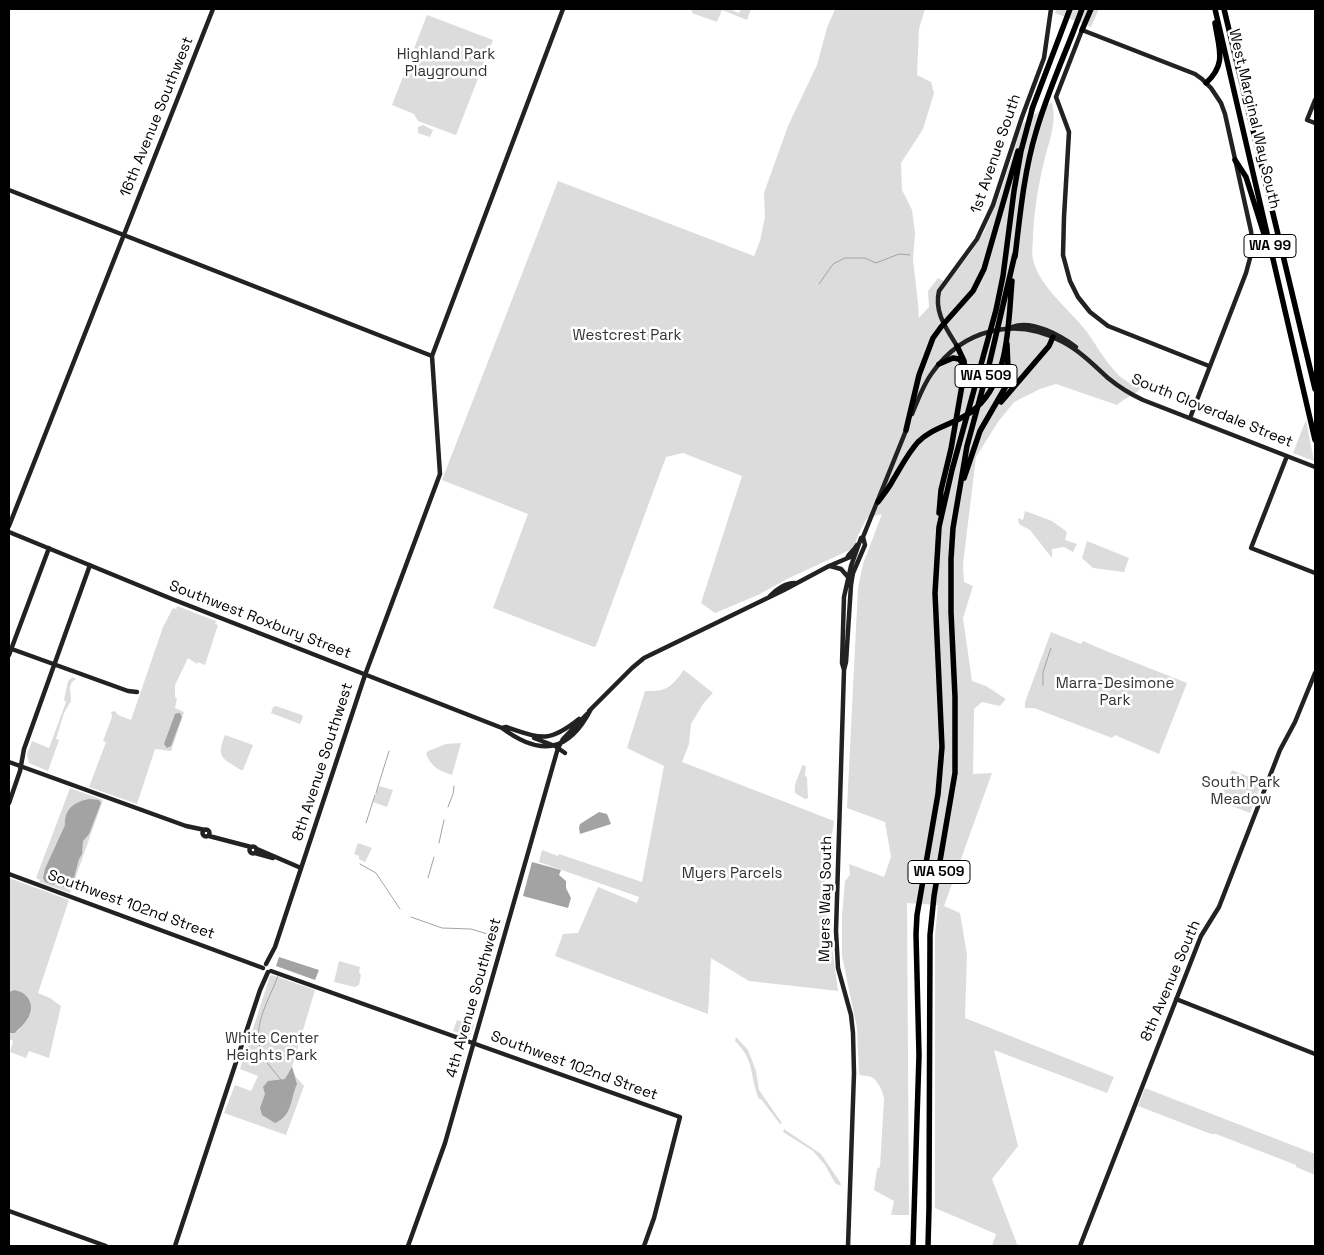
<!DOCTYPE html>
<style>
body{margin:0}
#map{position:relative;width:1324px;height:1255px;overflow:hidden;background:#fff;font-family:"Space Grotesk",sans-serif}
canvas{display:block}
.frame{position:absolute;inset:0;border:10px solid #000;pointer-events:none}
</style>
<div id="map">
<canvas width="1324" height="1255"></canvas>
<div class="frame"></div>
</div>
<script>
const g = document.querySelector('canvas').getContext('2d');
g.lineJoin = 'round';
function fillPath(path, color) { g.fillStyle = color; g.fill(path, 'evenodd'); }
function strokePath(path, color, width, dash) { g.strokeStyle = color; g.lineWidth = width; g.lineCap = dash ? 'butt' : 'round'; g.setLineDash(dash || []); g.stroke(path); }
function write(font, color, halo, rows, align = 'center') {
  g.font = font + ' "Space Grotesk",sans-serif'; g.lineWidth = 5; g.setLineDash([]); g.textBaseline = 'middle'; g.strokeStyle = halo; g.fillStyle = color; for (const [text, x, y, turn = 0] of rows) {
    g.save(); g.translate(x, y); g.rotate((+turn || 0) * Math.PI / 180); g.textAlign = isNaN(turn) ? turn : align; if (halo) g.strokeText(text, 0, 0); g.fillText(text, 0, 0); g.restore();
  }
}
const green = new Path2D(`
 M692 9H729L739 13 741 9H751L747 20 722 10 717 22 692 13Z
 M835 9H925L919 29 917 75 931 82 934 93 923 129 901 163 902 190 912 210 915 233 913 260 918 303 919 318 929 307 928 291 938 278 947 283 971 252 984 232 999 197 1023 123 1052 102C1057 125 1049 140 1044 162 1038 186 1034 212 1033 237 1033 245 1031 255 1034 263 1041 288 1071 311 1087 332 1102 353 1115 381 1141 388 1135 395 1124 398 1117 405L1056 384 1040 389 1014 402 998 422 976 457 963 564 964 582 973 586 963 618 972 681 986 686 1006 699 1000 706 982 702 974 709 973 774 992 773 944 906 960 913 967 955 965 1018 1114 1077 1107 1093 994 1050 1018 1146 992 1179 1017 1244 1022 1246H992L996 1234 935 1208V935L938 905 907 903 909 1215H891L894 1201 874 1190 877 1169 880 1167 884 1099C883 1092 878 1080 871 1077 866 1075 863 1077 859 1074L857 1028 842 956V916L845 881 850 875 849 864 884 877 891 857 885 822 847 808 858 588 863 564 882 514 867 518 858 535 854 548 787 579 758 595 715 613 701 603 742 476 683 453 666 457 596 646 594 647 493 608 528 514 442 480 558 181 754 256 760 241 765 217 764 193 788 126 817 65 827 28Z
 M1056 9H1099L1091 27 1055 13Z
 M427 15 493 40 456 135 418 121 414 114 392 105Z
 M423 125 433 130 430 137 418 133V127Z
 M1306 420 1314 461 1293 453Z
 M1025 511 1052 521 1067 532 1065 540 1077 544 1073 552 1064 547 1052 549V558L1030 530 1019 524 1018 518 1023 520Z
 M1087 541 1129 558 1124 572 1093 568 1082 558Z
 M177 606 216 621 215 624 218 625 205 665 198 662 197 664 188 658 175 685V697L177 698 175 708 184 712 171 751 155 749 137 804 89 787 106 742 103 741 112 717 111 712 115 711 118 715 131 720 163 627 173 608 176 609Z
 M1051 632 1081 644 1083 641 1106 651 1187 683 1159 754 1115 735 1112 738 1034 708H1025V702Z
 M684 670 713 693 703 704 691 724 689 744 682 762 834 821 821 904 829 924 838 991 749 981 711 958 708 1014 555 956 563 934 578 933 598 887 637 903 639 897 539 862 542 850 558 856 559 854 642 882 664 766 627 748 645 691C667 692 671 687 684 670Z
 M73 677 76 679 72 682 70 687 71 701 64 713 56 739 59 740 48 771 29 763 27 754 32 741 49 748 66 702 64 700 68 681Z
 M276 706 302 715 303 717 300 724 271 713 273 707Z
 M225 735 253 745 243 770H241C222 758 216 758 225 735Z
 M461 743 452 775C440 771 431 767 426 754L428 751 446 744Z
 M802 765 806 766 805 776 807 777 808 798 805 799 795 793C793 783 800 775 802 765Z
 M1232 770 1262 782 1250 813 1219 801Z
 M379 786 393 790 387 807 373 802Z
 M70 788 103 800 70 893 39 882 40 880 36 878Z
 M358 843 372 848 365 862 359 859V856L354 854Z
 M9 878 69 900 38 993 50 998 61 1006 49 1058 29 1051 26 1058 10 1052 13 1041 9 1039V1033H15L20 1029 14 990 9 992Z
 M339 961 360 967 359 972 361 975 359 985 355 987 334 982Z
 M272 975 315 990 292 1067 296 1077 304 1086 286 1135 224 1113 235 1085 251 1091 258 1076 240 1069 270 976Z
 M457 1020 474 1025 470 1035H465L453 1031Z
 M736 1037 748 1050 756 1071 759 1090 782 1123 780 1124 761 1099H759C749 1075 756 1062 735 1041Z
 M1145 1088 1315 1154V1175L1296 1167V1165L1216 1134H1211L1138 1106Z
 M784 1129 821 1154 840 1182 841 1186 835 1183 825 1165 813 1151 783 1132Z`);
const water = new Path2D(`
 M178 713H180L182 717 171 746 167 748 164 744 175 714Z
 M90 799 99 800 101 803 89 834 83 841 82 854 79 859 74 878 64 887 62 886 63 878 56 879 54 885 45 882 43 878 45 869 65 825C64 809 75 801 90 799Z
 M599 812 607 814 611 824 580 834 579 828 580 824Z
 M532 862 561 870 559 875 566 881V888L571 898 568 908 523 896Z
 M279 957 319 970 315 980 276 966Z
 M14 990C20 991 24 993 28 998 37 1012 24 1024 15 1033H9V992Z
 M292 1067 297 1084C290 1099 293 1115 275 1123L262 1115 260 1108 265 1094 263 1087 268 1081 285 1079Z`);
const stream = new Path2D(`
 M819 284 833 264 845 258H865L876 263 899 254 910 255
 M1043 685V672L1051 648
 M376 793 389 751
 M448 807 453 794 454 786
 M366 823 375 795
 M439 843 444 820
 M360 864 376 873 400 909
 M428 878 434 857
 M411 917 442 928 471 929 494 936
 M278 976C268 1003 249 1029 264 1058 269 1066 275 1072 281 1080`);
const secondary = new Path2D(`
 M1315 100 1307 120 1315 123
 M9 190 432 356
 M1012 327C1032 319 1061 336 1076 347
 M957 346C946 328 934 312 939 291L977 239 993 205 1022 117 1044 58 1051 9
 M912 414C918 400 923 385 932 373 963 329 1015 316 1063 342 1080 351 1094 365 1108 378 1119 387 1130 394 1143 400L1315 467
 M1190 418 1246 273 1253 247 1251 231 1225 114 1221 103 1211 88 1202 79 1195 74 1082 30 1056 97 1069 132 1064 217 1063 255 1070 281 1078 297 1090 312 1108 326 1209 366
 M1287 456 1251 548 1315 573
 M9 526 213 9
 M9 532 172 599 502 728C541 757 569 752 591 709
 M847 558C849 553 854 551 857 545
 M830 566 841 569 848 577
 M770 596C776 589 786 583 795 583
 M9 648 128 691 137 692
 M9 655 49 548
 M844 670 842 663 844 597 851 566 861 538 863 537 907 428
 M589 711 632 668 644 658 784 590 829 566 855 555
 M502 728 506 727C542 739 549 743 579 719
 M534 738 555 746 565 753
 M9 762 186 826 205 830
 M9 803 20 771 24 749 90 565
 M202.5 833a3.5 3.5 0 1 1 7 0a3.5 3.5 0 1 1-7 0Z
 M209 836 251 847
 M249.5 850a3.5 3.5 0 1 1 7 0a3.5 3.5 0 1 1-7 0Z
 M257 849 301 868
 M255 853 273 858
 M9 874 263 968
 M266 964 275 947 365 675 440 474 432 356 563 9
 M271 971 680 1117 654 1218 644 1246
 M1176 999 1315 1054
 M9 1211 106 1246
 M175 1246 260 990 268 972
 M408 1246 445 1143 558 748 563 739 587 714
 M848 1246 854 1073 853 1033 851 1015 838 968 836 931 844 670 846 662 851 585 853 573 865 545 863 537
 M1080 1246 1201 936 1219 907 1280 750 1295 722 1315 673`);
const highway = new Path2D(`
 M1215 9 1315 440
 M1224 9 1315 389
 M1082 30 1091 9
 M1206 83C1227 64 1219 49 1215 23
 M1032 109 1070 9
 M1235 160 1246 177 1264 234
 M1015 257C1020 215 1024 172 1036 132 1048 90 1067 50 1082 9
 M939 364 953 358 959 359 963 364
 M1001 402 1049 346 1053 337
 M906 430 919 375 933 338 941 327 973 291 984 269 1018 151
 M964 478 980 431 1006 386 1008 369 1007 344
 M878 502C883 495 889 488 893 480 901 467 908 453 918 442 933 427 955 424 971 412 1010 383 1008 324 1012 281
 M939 513 941 490 951 449 965 368 964 361 957 346
 M913 1246 919 1055 916 934 917 915 938 794 942 747 935 593 939 527 952 470 996 310 1003 276 1014 191 1021 151 1033 106
 M928 1246 929 1208 930 935 934 896 955 773V697L951 612V559L953 528 967 446 989 365 1015 254`);
const shields = [
 [1270,246,52],
 [986,376,62],
 [939,872,62]
];
const shieldNames = [
 ["WA 99",1270,246],
 ["WA 509",986,376],
 ["WA 509",939,872]
];
const parkNames = [
 ["Highland Park",446,55],
 ["Playground",446,72],
 ["Westcrest Park",627,336],
 ["Marra-Desimone",1115,684],
 ["Park",1115,701],
 ["South Park",1241,783],
 ["Meadow",1241,800],
 ["Myers Parcels",732,874],
 ["White Center",272,1039],
 ["Heights Park",272,1056]
];
const streetNames = [
 ["16th Avenue Southwest",157,117,-68],
 ["West Marginal Way South",1254,119,77],
 ["1st Avenue South",996,154,-71],
 ["South Cloverdale Street",1212,411,22],
 ["Southwest Roxbury Street",260,620,21],
 ["8th Avenue Southwest",323,762,-72],
 ["Myers Way South",826,899,-89],
 ["Southwest 102nd Street",131,905,20],
 ["8th Avenue South",1171,981,-67],
 ["4th Avenue Southwest",474,998,-74],
 ["Southwest 102nd Street",574,1066,20]
];
fillPath(green, '#dcdcdc');
fillPath(water, '#a3a3a3');
strokePath(stream, '#a3a3a3', 1);
strokePath(secondary, '#222', 4.5);
strokePath(highway, '#000', 5.5);
for (const [x, y, w] of shields) { const box = new Path2D(); box.roundRect(x - w / 2, y - 11.5, w, 23, 4); g.fillStyle = '#fff'; g.fill(box); strokePath(box, '#000', 1); }
write('bold 14px', '#000', null, shieldNames);
write('15px', '#333', '#fff', parkNames);
write('15px', '#000', '#fff', streetNames);
</script>
